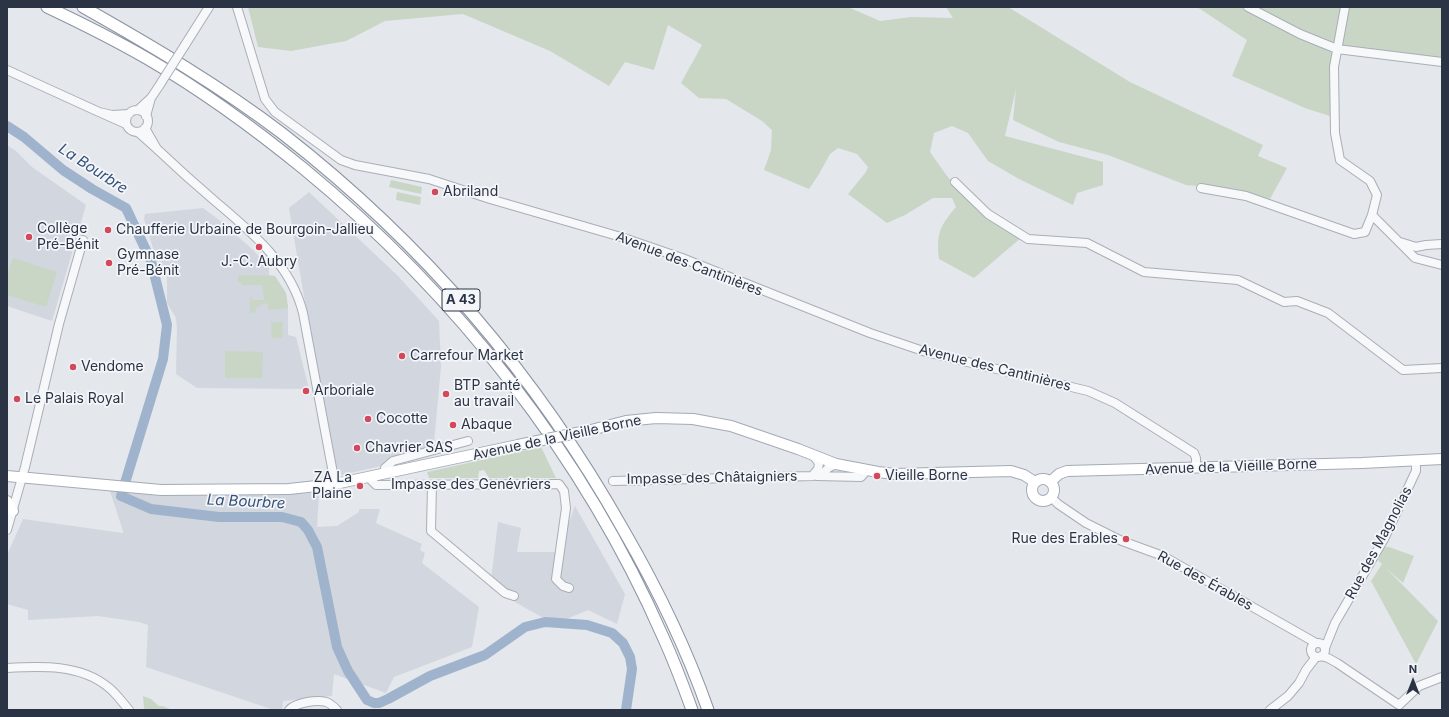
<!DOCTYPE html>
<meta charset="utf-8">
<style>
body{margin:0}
#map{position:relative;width:1449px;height:717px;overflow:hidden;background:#e4e7ec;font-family:Inter,sans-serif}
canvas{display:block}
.frame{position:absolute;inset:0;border:8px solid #2b3445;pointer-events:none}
.north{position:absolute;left:1393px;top:661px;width:40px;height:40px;-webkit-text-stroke:3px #f4f6f9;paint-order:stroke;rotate:0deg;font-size:11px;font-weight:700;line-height:16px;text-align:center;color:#2b3445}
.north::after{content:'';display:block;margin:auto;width:14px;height:18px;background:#2b3445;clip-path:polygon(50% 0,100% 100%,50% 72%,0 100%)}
</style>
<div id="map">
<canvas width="1449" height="717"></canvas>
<div class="frame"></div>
<div class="north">N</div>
</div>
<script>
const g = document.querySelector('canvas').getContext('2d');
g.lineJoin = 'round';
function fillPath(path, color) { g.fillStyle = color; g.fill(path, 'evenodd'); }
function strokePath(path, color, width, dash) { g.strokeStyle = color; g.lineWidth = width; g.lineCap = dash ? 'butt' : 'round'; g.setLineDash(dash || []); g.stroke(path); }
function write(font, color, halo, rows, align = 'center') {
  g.font = font + ' Inter,sans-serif'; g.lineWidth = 3.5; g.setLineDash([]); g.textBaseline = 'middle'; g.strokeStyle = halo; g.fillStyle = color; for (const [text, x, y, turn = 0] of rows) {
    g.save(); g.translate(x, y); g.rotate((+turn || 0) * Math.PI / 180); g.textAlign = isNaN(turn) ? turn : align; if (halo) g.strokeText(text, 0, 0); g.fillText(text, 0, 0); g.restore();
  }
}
const built = new Path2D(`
 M7 145 16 151 32 167 86 205 52 321 7 306Z
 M309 192 398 276 439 321 441 366 433 454 342 475 337 471 319 385 289 208Z
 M203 208 223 223 253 250 269 267V275L275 276 286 293 288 307V335L296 337 309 389 197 388 176 374 177 330 176 318 167 303V278L153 248 144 219 145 214Z
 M110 491 163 496 319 493 317 527 337 526 359 512V509H380L376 523 422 544 420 550 425 553 422 563 479 607 472 647 394 677 386 693 334 674 332 696 283 701 282 710H274L146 667 148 625 139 622 98 616 28 620V610L7 604V555L23 519 123 533V531Z
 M575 506 625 594 617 624 588 610 559 622 547 620 490 588 498 522 521 528 517 552H558Z`);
const green = new Path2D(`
 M248 7H848L880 21 911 17 953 18 946 7H1008L1130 82 1263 145 1258 156 1287 168 1270 199 1236 189 1186 185 1108 155 1059 142 1013 120 1016 89 1005 136 1103 162V185L1077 193 1073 205 1019 179 988 161 968 133 952 126 934 133 930 152 947 176 978 209 1022 237 974 278 939 259C936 233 940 226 956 207L952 198H933L905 215 887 223 848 194 866 172 868 167 857 154 838 148 830 154 819 174 809 189 764 170 771 150 772 130 762 121 726 99 699 98 681 83 702 45 668 25 654 70 625 62 609 86 550 51 463 14 385 21 346 41 291 51 258 47Z
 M1197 7H1442V61L1345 49 1336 60V118L1305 108 1232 76 1247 40Z
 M391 180 422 187 421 194 389 187Z
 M397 192 421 197 420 205 396 200Z
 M13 258 57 272 46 307 7 295V275Z
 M238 275 275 276 286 293 288 308 269 310 267 303H266L255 308 256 312 250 313V297H252V300H264L262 285H242V282H238Z
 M271 322H283L282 338H272Z
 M225 351 263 352 262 378H225Z
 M541 447 556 478H489L484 470 479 471 478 478H429L427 472Z
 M1384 547H1389L1414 556 1403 583 1386 568 1438 621 1416 664 1371 581 1382 564 1378 560Z
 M143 696 151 699 159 706H163L172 710H146L144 708Z`);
const river = new Path2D(`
 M7 126 24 137 63 170 92 189 126 208 151 261 167 325 163 359 121 496 151 509 219 517H282L301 522 308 530 317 547 337 647 348 671 367 700 374 703H379L388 699 430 676 485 655 525 627 545 622 587 625 612 633 623 643 630 657 632 669 626 710`);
const minor = new Path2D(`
 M237 7 265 99 275 112 341 160 355 165 429 179 490 199 621 237 682 258 870 333 926 352 1088 391 1115 403 1194 453 1196 458V467
 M1248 7 1300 34 1337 49 1442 62
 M1345 7 1334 67 1335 133 1340 160 1370 181 1377 195 1372 215 1415 258 1442 265
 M185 45 209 7
 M7 70 99 112
 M151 98 159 86
 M138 110 151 98 146 116
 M126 121a11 11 0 1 1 22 0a11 11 0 1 1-22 0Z
 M126 124 99 112 112 115 129 114
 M138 132 157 149 145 128
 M157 149C176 167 196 185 216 202 253 233 291 265 303 313L335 484
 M955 182 988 214 1028 239 1087 243 1144 272 1238 280 1284 302 1297 301 1328 313 1403 370 1442 368
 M1201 188 1246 196 1354 234 1365 232 1372 215
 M1400 242 1416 247 1426 245 1442 244
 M384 474 385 468 393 461 468 441
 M812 476 818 469 819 463 813 455
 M817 476 861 477 867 470
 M368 477 376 485 559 484 564 491 566 508 556 579 563 586 569 588
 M613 481 812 476 823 474 828 468 836 464
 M432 485 431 531 505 593 514 596
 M1051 497 1058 504 1086 523 1122 541 1163 556 1316 643
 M7 530 25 467 59 324 83 240
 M1311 650a7 7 0 1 1 14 0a7 7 0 1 1-14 0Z
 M1325 648 1335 623 1384 539 1416 471V461
 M1321 656 1328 658 1337 663 1399 705 1419 686 1442 677
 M7 668C41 666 80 664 108 687 116 693 122 702 129 710
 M289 710C295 703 317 699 326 702 330 703 334 707 337 710
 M1270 710 1288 696 1299 683 1306 670 1316 657`);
const major = new Path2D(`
 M591 430 626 421 656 418 693 419 731 426 798 449 836 464 878 472 895 474 1011 471 1024 475 1035 482
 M7 476 161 490 289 489 335 484 518 445
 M1032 490a11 11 0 1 1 22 0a11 11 0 1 1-22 0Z
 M1050 482 1059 474 1067 471 1362 463 1442 459
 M7 501 13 511`);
const highway = new Path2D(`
 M47 7C81 23 115 40 148 59 203 91 255 129 304 169 456 294 584 456 663 637 674 661 683 685 692 710
 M83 7C152 46 220 86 283 134 423 243 537 376 624 531 657 588 686 647 708 710`);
const minorBridge = new Path2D(`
 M159 86 185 45`);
const majorBridge = new Path2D(`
 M518 445 591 430`);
const markers = [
 [435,192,4,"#d1495b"],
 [108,230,4,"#d1495b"],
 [29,237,4,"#d1495b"],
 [259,247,4,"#d1495b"],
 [109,263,4,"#d1495b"],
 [402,356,4,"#d1495b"],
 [73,367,4,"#d1495b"],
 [306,391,4,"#d1495b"],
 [446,394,4,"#d1495b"],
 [17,399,4,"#d1495b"],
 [368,419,4,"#d1495b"],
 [453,425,4,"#d1495b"],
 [357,448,4,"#d1495b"],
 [877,476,4,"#d1495b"],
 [360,486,4,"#d1495b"],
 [1126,539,4,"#d1495b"]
];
const shields = [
 [461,300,38]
];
const shieldNames = [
 ["A 43",461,300]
];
const poiNames = [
 ["Abriland",443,192],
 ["Collège",37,229],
 ["Pré-Bénit",37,245],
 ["Chaufferie Urbaine de Bourgoin-Jallieu",116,230],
 ["Gymnase",117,255],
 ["Pré-Bénit",117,271],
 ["J.-C. Aubry",259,262,"center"],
 ["Carrefour Market",410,356],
 ["Vendome",81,367],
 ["BTP santé",454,386],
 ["au travail",454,402],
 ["Arboriale",314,391],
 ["Le Palais Royal",25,399],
 ["Cocotte",376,419],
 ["Abaque",461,425],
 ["Chavrier SAS",365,448],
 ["Vieille Borne",885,476],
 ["ZA La",352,478,"right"],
 ["Plaine",352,494,"right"],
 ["Rue des Erables",1118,539,"right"]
];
const streetNames = [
 ["Avenue des Cantinières",689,264,21],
 ["Avenue des Cantinières",995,368,14],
 ["Avenue de la Vieille Borne",557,438,-12],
 ["Avenue de la Vieille Borne",1231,467,-2],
 ["Impasse des Châtaigniers",712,478,-1],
 ["Impasse des Genévriers",471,485],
 ["Rue des Magnolias",1379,543,-62],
 ["Rue des Érables",1205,581,29]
];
const waterNames = [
 ["La Bourbre",93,169,33],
 ["La Bourbre",246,502,3]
];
fillPath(built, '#d2d6de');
fillPath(green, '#c9d6c5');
strokePath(river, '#9fb4cc', 10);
strokePath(minor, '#a9aeb7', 10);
strokePath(major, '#a3abb8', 12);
strokePath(highway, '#8b94a3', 13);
strokePath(minor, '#f7f8fa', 8);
strokePath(major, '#fff', 10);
strokePath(highway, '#fff', 11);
strokePath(minorBridge, '#a9aeb7', 10, []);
strokePath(majorBridge, '#a3abb8', 12, []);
strokePath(minorBridge, '#f7f8fa', 8);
strokePath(majorBridge, '#fff', 10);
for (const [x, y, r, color] of markers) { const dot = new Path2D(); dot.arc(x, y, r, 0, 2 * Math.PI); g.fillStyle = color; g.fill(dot); strokePath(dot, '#f4f6f9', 1.5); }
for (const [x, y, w] of shields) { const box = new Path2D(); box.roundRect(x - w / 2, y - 11, w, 22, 3); g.fillStyle = '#f4f6f9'; g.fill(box); strokePath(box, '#2b3445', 1); }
write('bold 13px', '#2b3445', null, shieldNames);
write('14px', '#2b3445', '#f4f6f9', poiNames, 'left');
write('14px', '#2b3445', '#f4f6f9', streetNames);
write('italic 15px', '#34527a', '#f4f6f9', waterNames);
</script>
